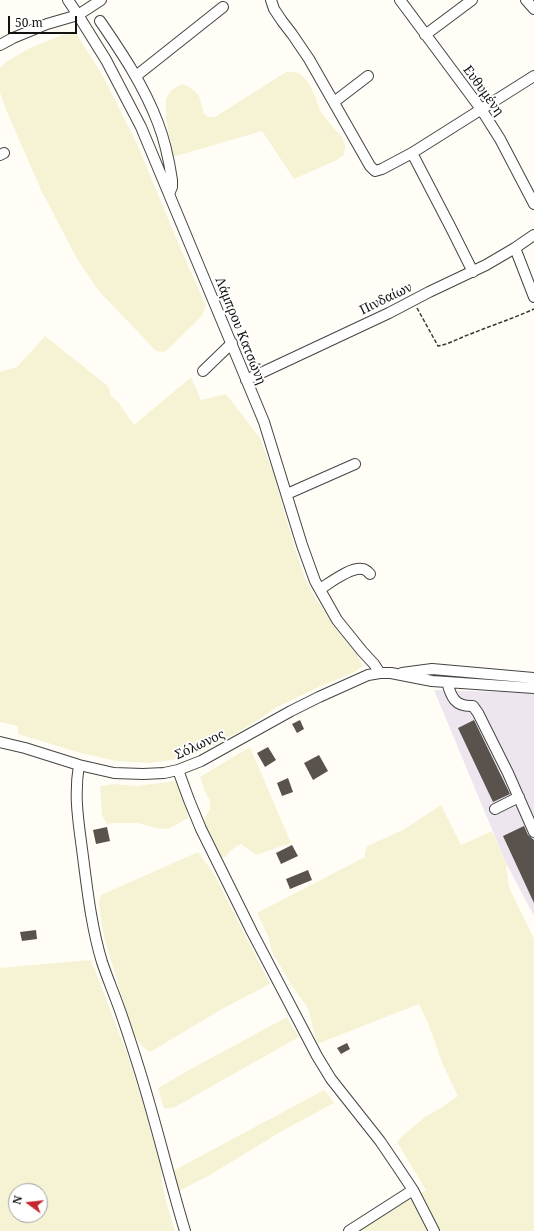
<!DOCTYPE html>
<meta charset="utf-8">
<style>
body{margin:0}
#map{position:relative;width:534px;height:1231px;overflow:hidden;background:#fffdf5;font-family:"Noto Serif",serif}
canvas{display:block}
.north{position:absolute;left:8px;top:1183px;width:40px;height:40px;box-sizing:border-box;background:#fff;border:1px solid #a0a0a0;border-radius:50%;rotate:285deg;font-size:11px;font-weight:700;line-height:16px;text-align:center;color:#111}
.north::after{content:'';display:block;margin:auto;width:14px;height:18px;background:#c4262e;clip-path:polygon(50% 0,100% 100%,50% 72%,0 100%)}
.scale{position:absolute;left:8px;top:16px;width:69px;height:18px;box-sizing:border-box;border:2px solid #111;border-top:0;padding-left:5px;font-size:12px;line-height:14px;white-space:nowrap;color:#111;-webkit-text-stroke:3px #fff;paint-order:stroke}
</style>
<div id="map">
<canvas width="534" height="1231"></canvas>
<div class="north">N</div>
<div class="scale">50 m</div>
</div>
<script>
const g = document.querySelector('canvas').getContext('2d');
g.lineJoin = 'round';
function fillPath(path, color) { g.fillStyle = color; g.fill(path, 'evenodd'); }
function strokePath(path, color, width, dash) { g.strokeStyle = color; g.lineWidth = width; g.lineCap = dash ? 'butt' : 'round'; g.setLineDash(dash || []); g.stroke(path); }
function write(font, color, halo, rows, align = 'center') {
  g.font = font + ' "Noto Serif",serif'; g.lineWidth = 4; g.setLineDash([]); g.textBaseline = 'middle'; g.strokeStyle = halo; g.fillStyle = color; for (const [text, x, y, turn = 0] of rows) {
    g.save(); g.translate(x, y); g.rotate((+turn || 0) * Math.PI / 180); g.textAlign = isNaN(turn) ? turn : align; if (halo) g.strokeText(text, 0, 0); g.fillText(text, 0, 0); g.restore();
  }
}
const industrial = new Path2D(`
 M434 690 534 693V916L506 863Z`);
const farmland = new Path2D(`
 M76 33 104 78 137 144 179 245 206 306 201 317 165 352 156 351 98 290 76 257 41 190 7 112 0 93V68L6 62 30 48 62 35Z
 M286 72H293L299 73 308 82 315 96 321 112 335 130 343 138 345 146 344 155 337 160 294 179 262 131 173 157 166 119V99L171 90 182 84 188 86 195 91 199 96 204 114 209 117H215Z
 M45 336 108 386 111 396 118 402 134 425 191 377 201 400 226 394 260 438 273 472 293 542 305 578 313 594 335 628 358 656 362 665 360 668 353 673 323 685 277 707 255 722 221 742 192 755 177 759 149 763 117 761 107 759 81 753 18 734V726L0 722V372L17 367Z
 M250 747 291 843 256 855 241 844 234 848 224 858 218 854 204 823 205 817 210 809V801L204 789 200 777Z
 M176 781 187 809 188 818 168 829 156 828 137 823H112L107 824 102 815 100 786 114 784 137 786Z
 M441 805 461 845 492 831 506 863 509 887 534 939V1231H358L408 1200 426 1190 397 1142 408 1131 425 1117 441 1108 458 1096 443 1065 428 1023 419 1004 317 1044 308 1008 292 986 272 952 268 936 257 913 365 857V852L367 846 403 830Z
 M198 852 213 872 270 984 222 1009 150 1052 144 1048 134 1036 104 937 100 913 99 902 101 895Z
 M91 960 128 1056 142 1100 161 1168 162 1181 166 1202 175 1231H0V968ZM16 1191H40V1215H16Z
 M287 1017 299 1037 175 1107 164 1109 158 1088 189 1070Z
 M324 1090 330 1097 334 1103 282 1131 210 1175 179 1191 173 1171Z`);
const building = new Path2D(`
 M300 720 304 729 297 733 292 724Z
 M474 720 510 794 493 802 458 728Z
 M268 747 276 760 265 767 257 753Z
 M319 755 328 771 313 780 304 763Z
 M288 778 293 792 282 796 277 783Z
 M524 826 528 835 534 840V903L503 836Z
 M107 827 110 841 96 844 93 830Z
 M292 845 298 856 281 864 276 853Z
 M308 870 312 880 290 889 286 879Z
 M36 930 37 939 22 941 20 932Z
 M347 1043 350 1049 341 1054 337 1048Z`);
const path = new Path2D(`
 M417 308 438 346C450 344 461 337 473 333 493 325 514 318 534 309`);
const minor = new Path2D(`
 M68 0 78 15 106 60 141 127 264 422 302 545 315 581 337 620 362 651 374 664 380 673
 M271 0 274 9 282 21 292 34 309 59 370 166 375 171 382 169 412 153 534 76
 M400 0 481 109 500 139 534 204
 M526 0 534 9
 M100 21C122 53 144 86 158 123 165 141 169 160 172 180V187L169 194
 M425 35 472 0
 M0 45 13 38 47 24 78 15 101 0
 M136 76 223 7
 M334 102 368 76
 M412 153 451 228 473 272
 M0 155 4 153
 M515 248 534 297
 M203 371 232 343
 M246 380 389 313 429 292 486 265 515 248 534 235
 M287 494 355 464
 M320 589C330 583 350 567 362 569 366 569 368 572 370 574
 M402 673 432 669 534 678
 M447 682C451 697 455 707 473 706L478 713 508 773 534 832
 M0 742 25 748 79 765 114 773 143 774 164 773 178 770 201 761 291 711 319 697 368 675 380 673H391L432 681 534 688
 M79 765C74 795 78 819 82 849 87 887 91 926 102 962 107 977 113 991 118 1005 125 1024 131 1043 137 1062 155 1118 168 1175 185 1231
 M178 770 189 800 201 829 252 932 317 1056 331 1079 380 1141 397 1166 413 1190 434 1231
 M495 809 519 797
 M349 1231 413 1190`);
const streetNames = [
 ["Ευθυμένη",483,91,54],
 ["Πινδαίων",386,299,-26],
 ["Λάμπρου Κατσώνη",240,331,68],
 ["Σόλωνος",200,745,-25]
];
fillPath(industrial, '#eee6ef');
fillPath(farmland, '#f6f3d4');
fillPath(building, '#5a524d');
strokePath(minor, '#444', 12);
strokePath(path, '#333', 1.5, [4, 2]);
strokePath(minor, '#fff', 10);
write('13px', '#111', '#fff', streetNames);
</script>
